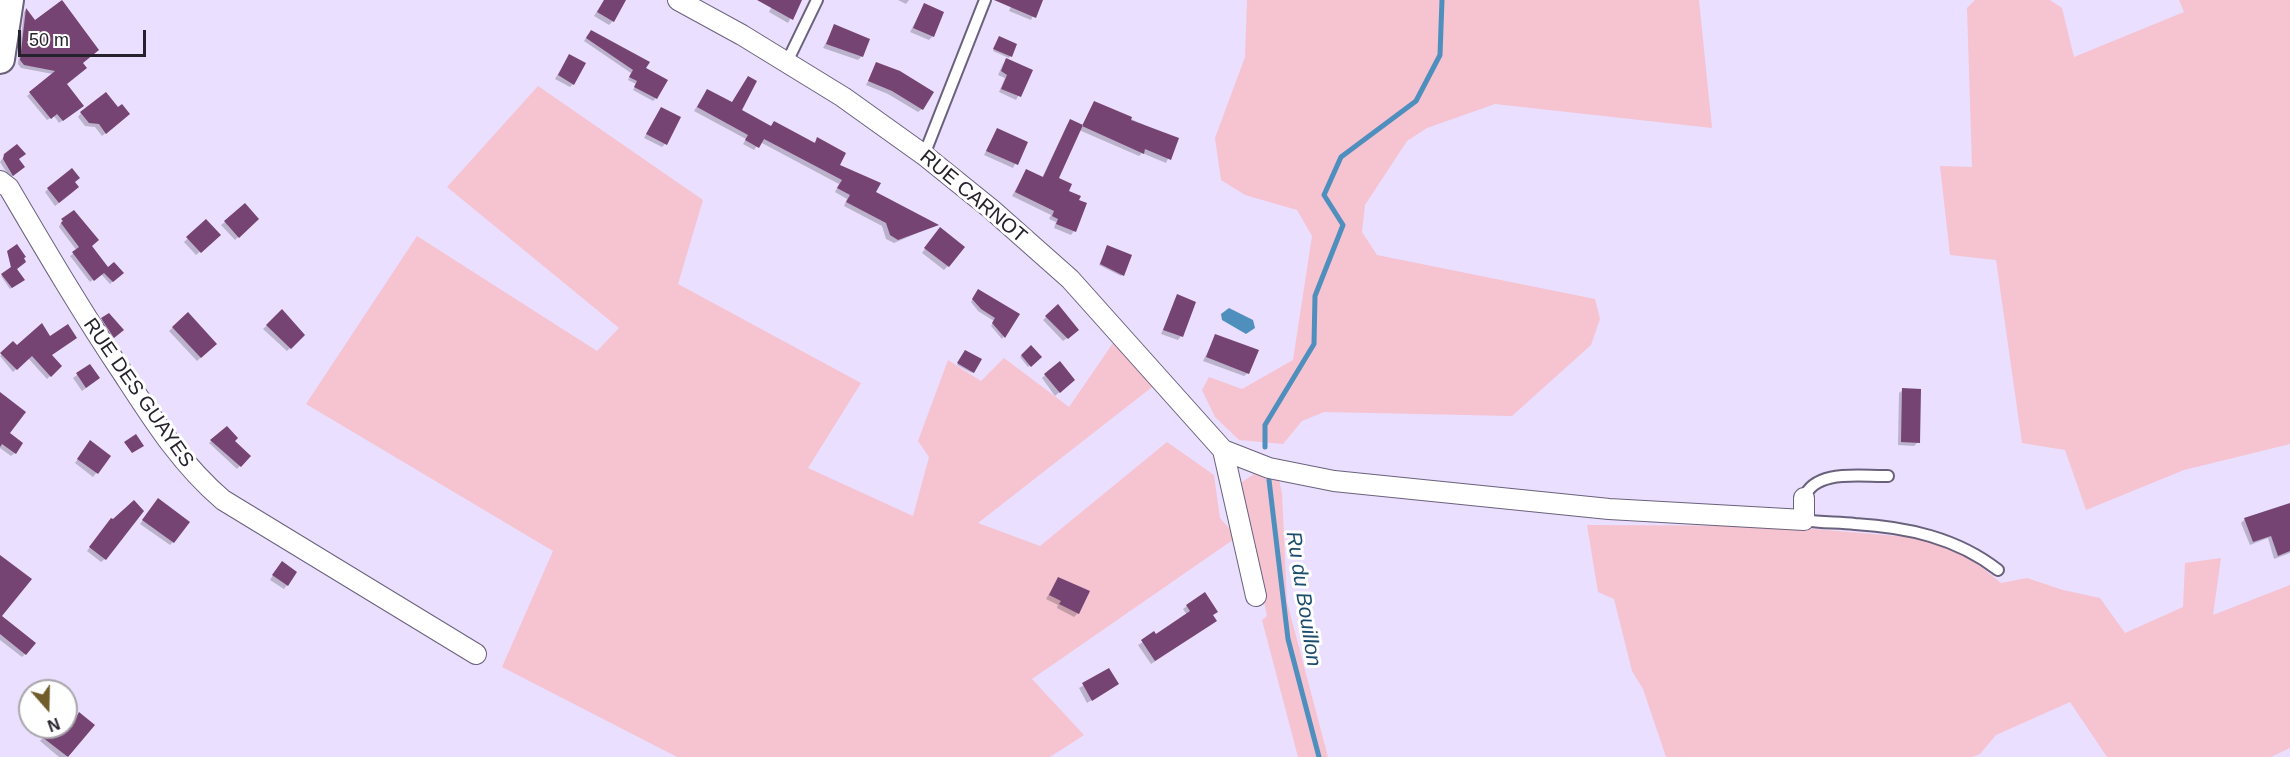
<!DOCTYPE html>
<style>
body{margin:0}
#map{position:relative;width:2290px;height:757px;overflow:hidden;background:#eadfff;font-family:Helvetica,sans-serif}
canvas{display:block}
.north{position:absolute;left:18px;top:679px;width:60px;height:60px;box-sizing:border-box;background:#fff;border:2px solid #a8a6ab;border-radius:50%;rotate:160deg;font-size:16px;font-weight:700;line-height:24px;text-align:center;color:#25212d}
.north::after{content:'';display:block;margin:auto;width:21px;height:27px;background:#705d2b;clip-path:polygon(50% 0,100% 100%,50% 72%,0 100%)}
.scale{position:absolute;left:18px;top:30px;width:128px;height:27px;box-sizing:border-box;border:3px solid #25212d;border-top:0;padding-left:8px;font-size:18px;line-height:21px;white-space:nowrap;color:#25212d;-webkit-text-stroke:4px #fff;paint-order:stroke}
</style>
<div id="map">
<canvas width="2290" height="757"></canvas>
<div class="north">N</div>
<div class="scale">50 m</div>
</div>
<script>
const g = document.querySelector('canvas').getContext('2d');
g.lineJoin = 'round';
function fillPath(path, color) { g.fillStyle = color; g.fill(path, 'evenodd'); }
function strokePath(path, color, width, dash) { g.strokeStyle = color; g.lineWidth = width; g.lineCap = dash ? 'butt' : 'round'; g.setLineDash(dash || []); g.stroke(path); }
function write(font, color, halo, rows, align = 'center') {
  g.font = font + ' Helvetica,sans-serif'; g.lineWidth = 6; g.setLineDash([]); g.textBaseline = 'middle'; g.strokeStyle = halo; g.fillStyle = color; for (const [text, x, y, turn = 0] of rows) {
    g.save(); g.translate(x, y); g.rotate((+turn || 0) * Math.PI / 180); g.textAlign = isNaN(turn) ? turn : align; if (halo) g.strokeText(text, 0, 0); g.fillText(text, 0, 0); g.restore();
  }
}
const green = new Path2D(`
 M1247 0H1699L1712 128 1495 104 1427 128 1407 141 1365 205 1362 232 1377 255 1595 299 1600 319 1591 345 1512 416 1324 412 1302 421 1283 444 1239 440 1215 417 1202 390 1209 377 1242 389 1293 360 1312 236 1297 210 1245 195 1221 180 1215 138 1245 57Z
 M1975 0H2050L2062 8 2074 57 2184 12 2179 0H2290V444L2184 470 2086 510 2065 450 2022 443 1996 260 1950 255 1940 166 1972 167 1967 8Z
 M538 86 703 200 678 284 861 383 808 468 913 516 929 457 918 441 948 360 981 381 1004 358 1069 407 1113 343 1156 384 978 523 1040 546 1167 442 1214 475 1220 518 1237 537 1032 679 1084 735 1050 757H677L502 667 553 551 306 404 417 236 597 351 619 328 447 187Z
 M1254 474 1269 480H1279L1282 493 1287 602 1328 757H1298L1262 620 1267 616 1239 484Z
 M1587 525 1779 526 1920 538 1969 557 2001 583 2027 578 2063 590 2100 598 2125 633 2183 607 2185 563 2221 558 2213 615 2290 585V748L2271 757H2107L2070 702 1996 735 1980 754 1972 757H1666L1643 689 1632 671 1614 599 1598 592Z`);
const water = new Path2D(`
 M1229 308 1253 320 1255 328 1246 334 1222 320 1221 314Z`);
const shadow = new Path2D(`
 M604 0H617L613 21 609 25 594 16Z
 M775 0H800L788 23 769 12Z
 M898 0H909L906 4Z
 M1014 0H1041L1031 20 1009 11Z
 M63 1 81 26 65 84 79 109 59 123 54 116 47 120 27 96 53 74 21 68 18 64 24 12 26 10 34 22Z
 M924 5 933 36 929 40 910 32Z
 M835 26 862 56 858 60 823 48Z
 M588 34 644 69 656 98 653 101 633 90 636 84 628 80 631 73 584 41Z
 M998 39 1015 45 1010 57 1007 60 1031 71 1016 100 999 92 1005 78 998 75 1003 64 1009 58 993 51Z
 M566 60 573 84 570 87 555 79Z
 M877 64 922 109 918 112 888 94 866 85Z
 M707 90 770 127 774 123 814 143 818 139 838 166 874 193 936 225 894 243 886 239 882 226 844 206 847 199 835 192 839 184 760 142 754 150 743 144 746 139 694 111Z
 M1094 103 1177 139 1166 163 1142 153 1139 156 1079 130 1057 179 1067 192 1074 231 1071 235 1054 228 1056 222 1049 219 1051 215 1012 196 1026 171 1042 178 1067 125 1071 121 1082 126Z
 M661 108 665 144 662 147 644 138Z
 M81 113 125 118 102 136 95 127 85 126 78 117Z
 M997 130 1026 143 1013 168 984 155Z
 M5 155 20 170 10 178 0 162Z
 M48 189 74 191 55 206 45 192Z
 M257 219 235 240 221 225 225 222Z
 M62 220 90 246 108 270 122 273 110 284 101 274 90 282 70 256 77 251 59 227Z
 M206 221 219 235 196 255 184 242Z
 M936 233 948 266 944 270 922 253Z
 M1107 247 1122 275 1121 276 1099 265Z
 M8 252 21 281 10 289 1 276 11 269Z
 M976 293 1018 315 1002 339 991 326 994 321 978 311 971 302Z
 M1177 296 1181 336 1178 340 1161 334Z
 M1058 306 1073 334 1063 341 1043 320Z
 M282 311 303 335 287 351 263 329Z
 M187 314 215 344 197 361 169 331Z
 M102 319 118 334 110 340 99 323Z
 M1216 335 1248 373 1244 376 1203 361Z
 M13 343 17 347 50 356 60 366 47 379 28 358 13 372 0 356Z
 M1031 347 1040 357 1028 367 1020 357Z
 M964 353 973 372 972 373 957 365Z
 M89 366 94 382 82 391 73 378Z
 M1045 375 1073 380 1055 396 1042 378Z
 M1903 390 1918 442 1914 446 1898 445 1899 393Z
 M0 401 15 453 11 456 0 448Z
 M226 428 233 441 249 456 237 469 209 443Z
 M87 446 109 457 93 477 75 463Z
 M155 503 173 542 170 545 140 524Z
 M2290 505V553L2274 559 2268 538 2250 545 2241 523 2245 519Z
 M108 523 105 559 101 562 87 551Z
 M278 567 287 585 284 589 270 580Z
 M1058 578 1078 613 1074 617 1057 608 1058 605 1046 599Z
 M1187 606 1212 615V624L1151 664 1138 645 1187 615 1183 609Z
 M0 616 25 654 22 657 0 640Z
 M1109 670 1117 684 1087 703 1079 688Z
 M66 720 93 725 66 757H59L40 741 53 727H66Z`);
const stream = new Path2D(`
 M1265 447V425L1314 344 1315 296 1343 225 1324 195 1341 157 1416 101 1440 55 1442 0
 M1269 480 1288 639 1319 757`);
const building = new Path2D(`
 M62 0 99 50 83 63 87 68 67 84 84 106 63 121 57 114 51 119 29 92 55 71 24 65 20 60 26 8 35 20Z
 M604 0H626L614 22 597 12Z
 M757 0H802L793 20Z
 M994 0H1043L1036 18Z
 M924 3 944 12 934 37 913 28Z
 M834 24 870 39 863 57 826 44Z
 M591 30 650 62 646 68 668 80 657 99 634 87 637 81 629 77 633 70 586 38Z
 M999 36 1017 44 1012 57 993 49Z
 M569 54 586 63 574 85 558 75Z
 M1006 58 1033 70 1021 97 1001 89 1007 75 1001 71Z
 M876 62 900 71 934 92 923 110 892 91 868 81Z
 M748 76 757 81 742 110 771 126 774 121 815 143 817 137 846 153 840 165 881 183 876 192 939 225 898 240 890 235 886 223 846 202 850 195 837 188 842 180 764 139 759 148 745 140 748 135 697 107 707 89 732 102Z
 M106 92 118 107 122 104 130 114 106 134 99 124 89 123 80 112Z
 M1094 101 1132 117 1131 120 1179 138 1171 160 1145 149 1144 154 1082 126Z
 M661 107 681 117 667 145 646 134Z
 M1070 119 1083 125 1059 178 1072 184 1069 191 1081 196 1079 200 1087 203 1076 232 1056 224 1058 219 1052 216 1054 211 1015 192 1026 169 1043 177Z
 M997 128 1028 142 1018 165 986 151Z
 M17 144 26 154 19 159 25 167 13 176 3 159 4 154Z
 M72 168 80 178 75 182 79 187 59 203 47 188Z
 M245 203 259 219 239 238 224 221Z
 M74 210 99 240 92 246 108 267 114 262 124 273 113 282 104 273 94 281 72 252 79 247 61 223 63 221 61 219Z
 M206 219 221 235 201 253 186 237Z
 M940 227 965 247 949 267 924 248Z
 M17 244 26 257 24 258 26 262 17 269 25 280 12 288 1 274 11 267 7 251Z
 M1107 245 1132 255 1124 276 1100 264Z
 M978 289 1020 314 1005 338 992 323 995 318 981 309 972 299Z
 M1177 294 1196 302 1183 337 1163 330Z
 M1058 304 1079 330 1068 339 1045 316Z
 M282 309 305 335 291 349 266 325Z
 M188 312 217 344 201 358 172 327Z
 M109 313 124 330 114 338 101 318Z
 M42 323 50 336 68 324 77 338 52 355 62 366 51 377 32 356 17 370 0 353 13 341 17 345Z
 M1215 334 1259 350 1249 374 1206 357Z
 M1031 345 1042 357 1031 367 1021 355Z
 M965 350 982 359 974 373 957 363Z
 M1060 361 1075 380 1060 393 1044 374Z
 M90 364 100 378 86 388 76 373Z
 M1902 388 1921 389 1920 443 1901 442Z
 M0 392 26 412 10 433 23 443 16 454 2 444 0 447Z
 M227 426 238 438 235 441 251 456 241 467 210 440Z
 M136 434 144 446 132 453 124 442Z
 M90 440 111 456 98 474 77 459Z
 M158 498 190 522 174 543 142 520Z
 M134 500 144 511 106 560 89 547 111 518 113 519Z
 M2290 503V551L2278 556 2271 536 2253 542 2244 518Z
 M0 555 32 579 2 616 36 643 26 655 0 634Z
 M282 561 297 572 288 586 272 575Z
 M1058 577 1090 591 1079 614 1059 604 1061 601 1049 595Z
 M1205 592 1218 612 1213 615 1217 621 1155 661 1141 640 1154 631 1156 634 1190 611 1186 605Z
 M1109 668 1119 684 1092 701 1082 683Z
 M66 712 75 719 79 712 95 725 68 757 42 737 51 727H66Z`);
const lane = new Path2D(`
 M787 62 817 0
 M924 155 985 0
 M1804 498C1815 468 1862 477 1888 476
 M1804 520C1821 523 1838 522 1855 524 1907 527 1957 538 1998 570`);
const street = new Path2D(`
 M678 0 742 35 843 97 924 155 991 209 1070 279 1223 450 1269 468 1334 481 1609 509 1804 520V498
 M0 181 9 188C46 251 83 314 124 375 154 421 181 464 223 500L476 654
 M1223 450 1256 596`);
const secondary = new Path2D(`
 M0 59 9 0`);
const streetNames = [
 ["RUE CARNOT",973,197,40],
 ["RUE DES GUAYES",138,393,55]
];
const waterNames = [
 ["Ru du Bouillon",1303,599,81]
];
fillPath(green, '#f6c3d1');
fillPath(water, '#4f8fbd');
fillPath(shadow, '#0003');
strokePath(stream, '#4f8fbd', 5);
fillPath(building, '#764472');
strokePath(lane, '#6a617c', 14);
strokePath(street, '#6a617c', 22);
strokePath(secondary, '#6a617c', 32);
strokePath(lane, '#fff', 10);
strokePath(street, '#fff', 20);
strokePath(secondary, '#fff', 28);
write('20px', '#25212d', '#fff', streetNames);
write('italic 21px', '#1b4c6c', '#fff', waterNames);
</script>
